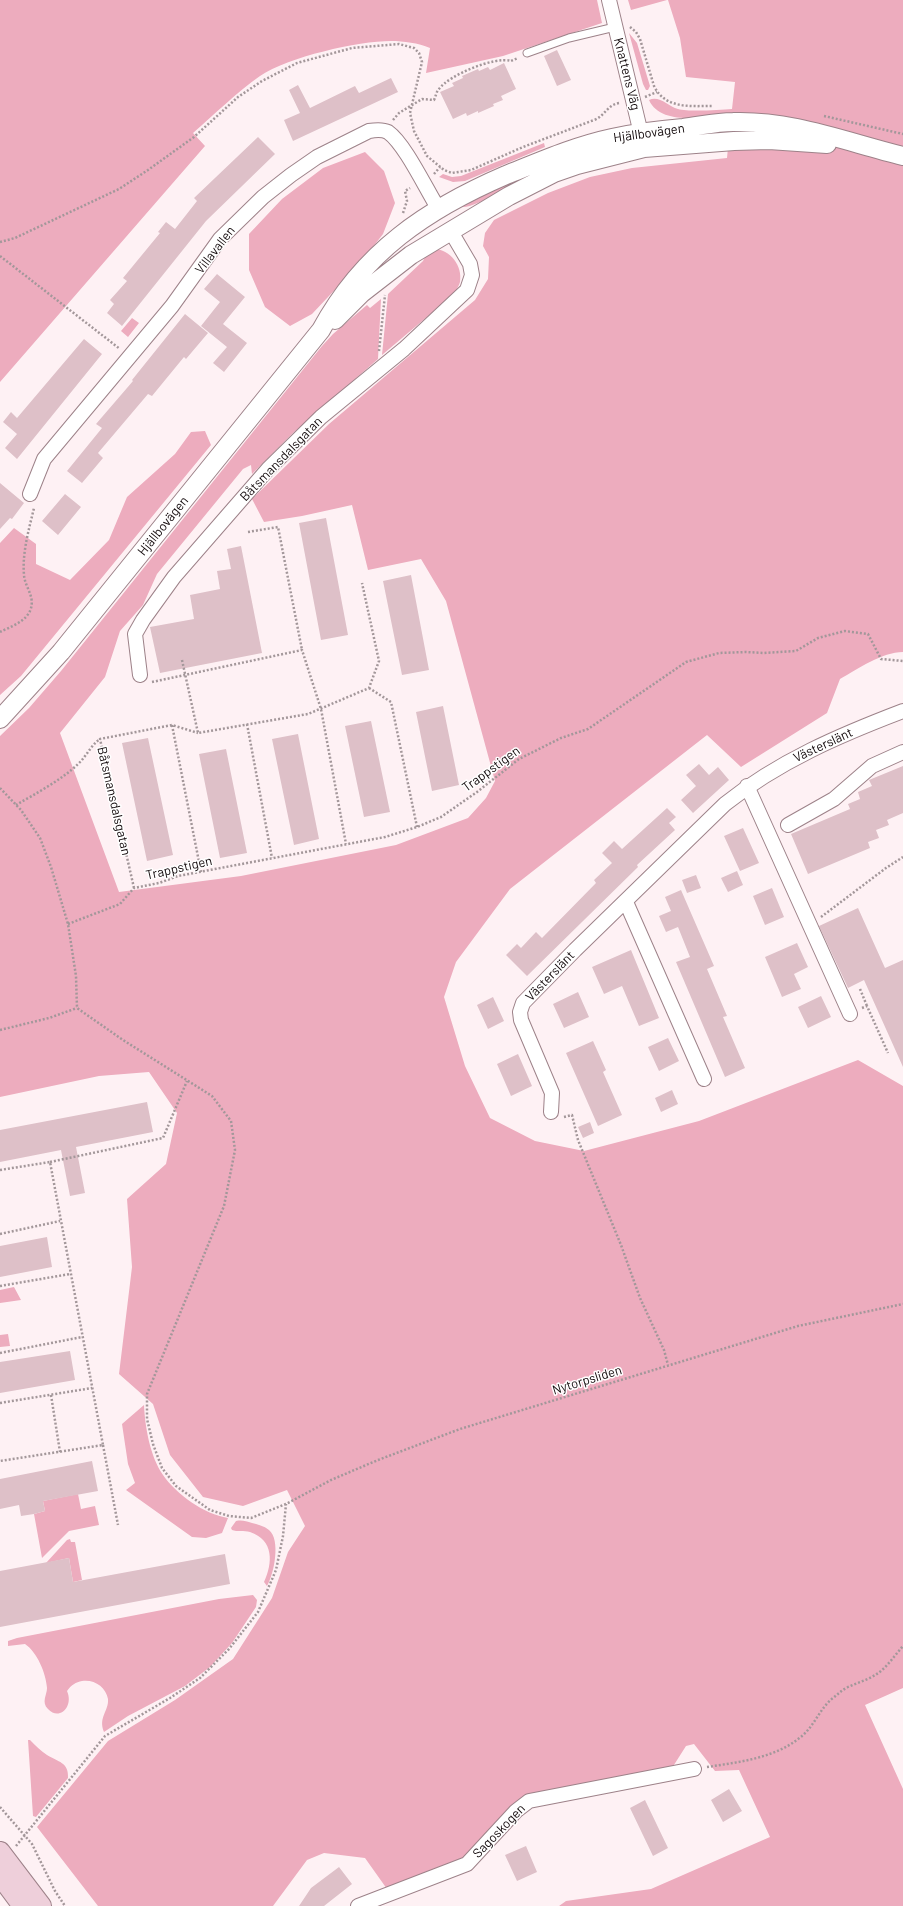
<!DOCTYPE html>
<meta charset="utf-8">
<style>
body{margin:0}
canvas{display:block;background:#fef1f4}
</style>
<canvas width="903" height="1906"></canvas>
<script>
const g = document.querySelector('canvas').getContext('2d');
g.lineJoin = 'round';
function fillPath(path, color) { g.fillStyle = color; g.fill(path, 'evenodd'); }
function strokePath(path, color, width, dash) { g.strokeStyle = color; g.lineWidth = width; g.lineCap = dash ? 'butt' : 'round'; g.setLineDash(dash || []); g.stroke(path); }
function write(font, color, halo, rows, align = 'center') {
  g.font = font + ' Barlow,sans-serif'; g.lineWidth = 3; g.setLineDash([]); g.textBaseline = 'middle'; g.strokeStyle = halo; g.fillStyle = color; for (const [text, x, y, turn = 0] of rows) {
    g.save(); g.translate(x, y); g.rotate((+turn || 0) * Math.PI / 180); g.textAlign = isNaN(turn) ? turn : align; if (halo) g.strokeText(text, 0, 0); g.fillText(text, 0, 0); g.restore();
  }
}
const green = new Path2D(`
 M0 0H597L602 23 503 56 426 73 430 48C418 43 404 41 391 41 358 41 288 57 260 76 237 92 215 114 193 133L205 146 0 382Z
 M628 0H667L631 10Z
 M668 0H903V652C882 652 858 669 840 679L827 713 741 767 707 735 510 889 456 962 444 997 465 1066 490 1118 535 1141 584 1151 699 1121 858 1060 903 1086V1688L865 1705 903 1789V1906H559L566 1901 651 1889 770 1837 739 1770 715 1771 694 1744 686 1746 672 1768 531 1795 468 1858 387 1889 365 1858 324 1853 307 1860 273 1906H98L37 1827 108 1741 175 1700 233 1659 272 1598 288 1552 305 1526 287 1490 243 1506 203 1497 170 1455 153 1404 119 1374 132 1267 127 1199 166 1164 177 1113 149 1072 99 1076 0 1097V736L29 708 61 671 322 346 333 334 367 305 370 308 381 299 378 359 293 433 252 474 251 465 243 469 157 574 143 605 120 631 105 677 60 733 119 892 241 876 396 845 468 818 486 798 495 781 446 601 421 559 368 570 352 505 302 516 264 522 252 499 329 424 475 300 488 279 489 257 483 246 485 233 494 220 548 193 590 177 632 168 727 158 731 116C707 116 661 127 649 100 659 95 668 106 678 109 689 112 719 110 732 109L735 82 686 77 680 38Z
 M629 33 637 43 650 86 648 90H646L643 84Z
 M544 143 545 147 465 181 453 182 439 177 443 174 452 177 461 176Z
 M365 152 384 171 395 203 383 234 362 261 312 314 290 326 265 307 249 270V234L282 199 323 168Z
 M533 173C520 181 474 209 462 207L508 182Z
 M434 249C450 249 463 266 460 282 459 286 456 290 454 294L382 355 388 294 423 261 426 255Z
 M132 318 139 323 128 337 121 331Z
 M205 431 211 445 21 676 0 695V543L14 528 36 544V564L70 580 109 540 127 497 175 454 191 432Z
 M14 1287 21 1300 0 1303V1290Z
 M8 1334 10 1346 0 1347V1335Z
 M144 1405C145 1427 150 1456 163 1475 177 1495 204 1514 228 1518L222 1533 206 1538 192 1537 126 1490 135 1483 128 1464 122 1424Z
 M78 1494 81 1509 95 1506 99 1525 69 1531 42 1558 34 1514 45 1511 43 1501Z
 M236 1521C242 1520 246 1521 252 1523 257 1524 264 1526 269 1530 281 1540 274 1574 267 1586L264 1582C273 1563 274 1540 250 1532 244 1530 237 1532 232 1530L231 1528Z
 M70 1539 71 1542H75L82 1580 73 1582 69 1558 46 1563 67 1540Z
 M253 1595 257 1600 256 1607 232 1643 210 1667 185 1686 128 1716 104 1732C98 1717 109 1711 108 1699 106 1687 94 1679 82 1681 76 1682 71 1685 67 1691 74 1707 59 1721 48 1709 41 1702 47 1695 47 1688 46 1673 37 1652 25 1644L8 1646V1641L17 1638 219 1599Z
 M28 1740H30C35 1745 41 1751 47 1755 58 1762 69 1762 68 1778L36 1817 33 1816Z`);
const building = new Path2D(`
 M557 50 571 80 557 86 544 56Z
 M504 63 516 89 501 96 503 100 493 104 494 106 478 113V111L467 116 466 113 453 119 440 92 454 86 452 83 463 78 462 76 478 69 479 71 488 67 490 70Z
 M391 78 398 92 293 141 284 120 300 113 289 90 298 85 310 108 355 86 359 93Z
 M258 137 275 154 206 221 122 326 107 313 114 304 110 300 127 281 123 278 160 233 158 232 166 222 175 229 197 201 194 198Z
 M217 274 245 297 223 324 247 343 224 372 213 363 227 347 201 326 220 302 204 289Z
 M185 314 208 333 186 359 184 357 152 396 148 394 98 453 103 458 82 483 67 471 102 428 96 424 133 381 132 380Z
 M84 339 102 354 17 459 5 448 17 434 3 422 11 412 17 418Z
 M0 483 24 503 12 519 10 518 0 529Z
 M65 494 81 507 58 535 42 521Z
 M326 518 348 635 321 640 299 523Z
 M241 546 262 653 160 673 150 627 194 619 190 595 220 589 217 571 231 569 227 549Z
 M411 575 429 670 402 675 383 581Z
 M443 706 459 785 432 791 416 712Z
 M371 721 390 812 364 817 345 726Z
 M298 734 319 839 294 845 272 739Z
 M148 738 173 855 147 861 122 743Z
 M226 749 247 853 220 858 199 754Z
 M699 764 709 775 718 767 729 780 693 813 681 800 696 786 686 775Z
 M903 766V813L887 820 889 825 876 830 879 838 868 842 870 848 808 874 791 834 850 809 848 804 860 799 858 792 872 786 869 780Z
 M667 808 676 817 669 823 675 830 637 865 638 867 527 976 506 955 517 944 521 948 536 932 542 938 596 883 594 880 612 863 602 853 614 841 622 849Z
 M743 828 759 863 740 871 724 836Z
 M737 871 743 885 728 892 721 878Z
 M696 875 701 888 687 893 682 880Z
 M772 888 784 917 765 925 753 896Z
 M681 890 714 966 707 969 727 1016 723 1017 745 1068 725 1077 676 962 690 957 678 927 666 932 659 916 671 911 665 897Z
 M858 908 885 968 903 960V1067L864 980 848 988 819 926Z
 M797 943 808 967 794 974 801 989 782 997 765 957Z
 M631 950 659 1018 639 1026 622 986 604 994 592 967Z
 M578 992 589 1017 564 1028 553 1004Z
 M821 996 831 1017 808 1028 798 1007Z
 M493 997 504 1021 488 1029 477 1005Z
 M668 1038 679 1061 659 1071 648 1047Z
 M593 1041 606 1070 603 1072 622 1115 598 1126 566 1053Z
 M518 1054 532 1086 511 1096 497 1064Z
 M672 1090 678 1104 661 1112 655 1098Z
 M147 1102 153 1132 76 1147 85 1193 70 1196 61 1150 0 1162V1130Z
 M590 1122 594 1133 583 1138 578 1127Z
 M47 1237 52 1267 0 1277V1246Z
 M70 1351 75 1380 0 1393V1362Z
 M92 1461 98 1491 43 1501 45 1511 34 1514 21 1516 19 1505 0 1509V1479Z
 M225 1554 230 1584 0 1627V1571L69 1558 73 1582Z
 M729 1789 742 1811 723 1822 711 1800Z
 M645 1800 668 1848 653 1856 630 1808Z
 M526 1846 537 1872 517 1881 505 1855Z
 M339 1867 352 1884 324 1906H299L311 1888Z`);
const path = new Path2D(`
 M630 27 636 32 640 39 654 86C665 109 690 106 712 106
 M645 97 657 92
 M824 116 903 134
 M393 120 399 113 422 99 434 100C436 96 436 92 439 89 449 75 495 56 511 61L518 58
 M434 174 440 167
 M403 213 407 201 405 191 410 188
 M0 242 15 238 119 189 148 170 194 137 238 97 262 81 297 63 352 48 399 44 414 48 419 53 422 62 410 113 414 131 427 156 444 170 452 173 471 170 523 147 594 120C605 116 607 105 619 103
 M0 256 120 349
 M379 351 385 295
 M248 532 278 527 302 650
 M0 632C10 627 25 622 30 611 36 597 25 588 24 575 22 553 29 529 34 508
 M182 660 198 733 308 714 369 688 379 661 362 583
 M152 682 302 650 321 709 346 844
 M369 688 391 702 417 827
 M247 724 272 858
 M172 725 201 872
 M0 788 21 810 40 838 51 867 68 924 76 976 77 1008 123 1040 212 1096 231 1121 235 1150 224 1206 147 1394V1419L153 1444 162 1468 176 1486 210 1510 229 1516 251 1518 286 1504 331 1480 378 1460 460 1429 798 1326 903 1304
 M16 805C35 794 63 779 78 764 87 756 90 746 100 739
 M134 888 100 739 172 725 198 733
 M821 917 886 868 903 857
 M68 924 120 904 134 888 159 883 178 876 385 837 417 827 441 817 477 792 519 759 561 738 588 729 686 662 719 653 746 652 764 653 796 651 818 638 845 631 868 634 881 659 903 661
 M860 989 867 1006
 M862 1008 867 1006 888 1053
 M0 1030 49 1018 77 1008
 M564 1117 572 1115 578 1140 621 1245 640 1298 664 1350 668 1365
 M50 1162 163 1138 187 1081
 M0 1170 50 1162 103 1445 0 1461
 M0 1234 60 1221
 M0 1286 70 1274
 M0 1353 82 1337
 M51 1395 60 1452
 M0 1403 92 1388
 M103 1445 118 1525
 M707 1767C740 1762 776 1758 802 1736 815 1725 820 1708 833 1698 838 1694 842 1690 848 1687 859 1682 871 1679 881 1671 889 1664 896 1654 903 1646
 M0 1807 32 1844 55 1891 65 1906
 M16 1846 105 1736 170 1698 200 1678 229 1649 258 1612 276 1570 283 1536 286 1504`);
const service = new Path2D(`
 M527 53 569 38 615 27`);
const minor = new Path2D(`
 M609 0 643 142
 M30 494 44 459 172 306 220 239 263 197 291 175 317 157 369 131C375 130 382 129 388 132 405 144 426 189 438 208
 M140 675 135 634 143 620 174 577 268 469 321 417 404 349 467 290 472 275 470 264 450 230
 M747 786 850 1014
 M788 825 834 799 872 766 903 752
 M626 902 704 1079
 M551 1112 552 1093 521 1020 520 1012 523 1003 575 950 725 804C779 761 840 735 903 711
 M358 1906 467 1864 516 1811 529 1801 694 1769`);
const tertiary = new Path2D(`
 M335 320 362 293 411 255 509 196 554 173 577 165 644 148 734 141 769 140 827 144
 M0 719 61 652 321 330C363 252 427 209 506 175 541 161 575 146 612 138 635 133 659 130 683 128 700 126 716 122 733 122 792 120 846 142 903 156`);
const secondary = new Path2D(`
 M0 1852 41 1906
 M0 1875 23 1906`);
const streetNames = [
 ["Knattens Väg",627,74,76],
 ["Hjällbovägen",649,133,-8],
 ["Villavallen",215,250,-52],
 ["Båtsmansdalsgatan",281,459,-46],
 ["Hjällbovägen",163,526,-51],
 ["Västerslänt",823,745,-25],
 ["Trappstigen",491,769,-36],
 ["Båtsmansdalsgatan",114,801,77],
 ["Trappstigen",179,868,-13],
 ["Västerslänt",550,976,-46],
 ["Nytorpsliden",587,1380,-17],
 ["Sagoskogen",499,1831,-46]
];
fillPath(green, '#edacbe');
fillPath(building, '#dec0c8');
strokePath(service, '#9d8289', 9);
strokePath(minor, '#9d8289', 16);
strokePath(tertiary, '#9d8289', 20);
strokePath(secondary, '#9d8289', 22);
strokePath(path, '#a3979a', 2.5, [2, 2]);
strokePath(service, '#fff', 7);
strokePath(minor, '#fff', 14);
strokePath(tertiary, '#fff', 18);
strokePath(secondary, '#eecfda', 20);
write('13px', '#130a0c', '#fff', streetNames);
</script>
